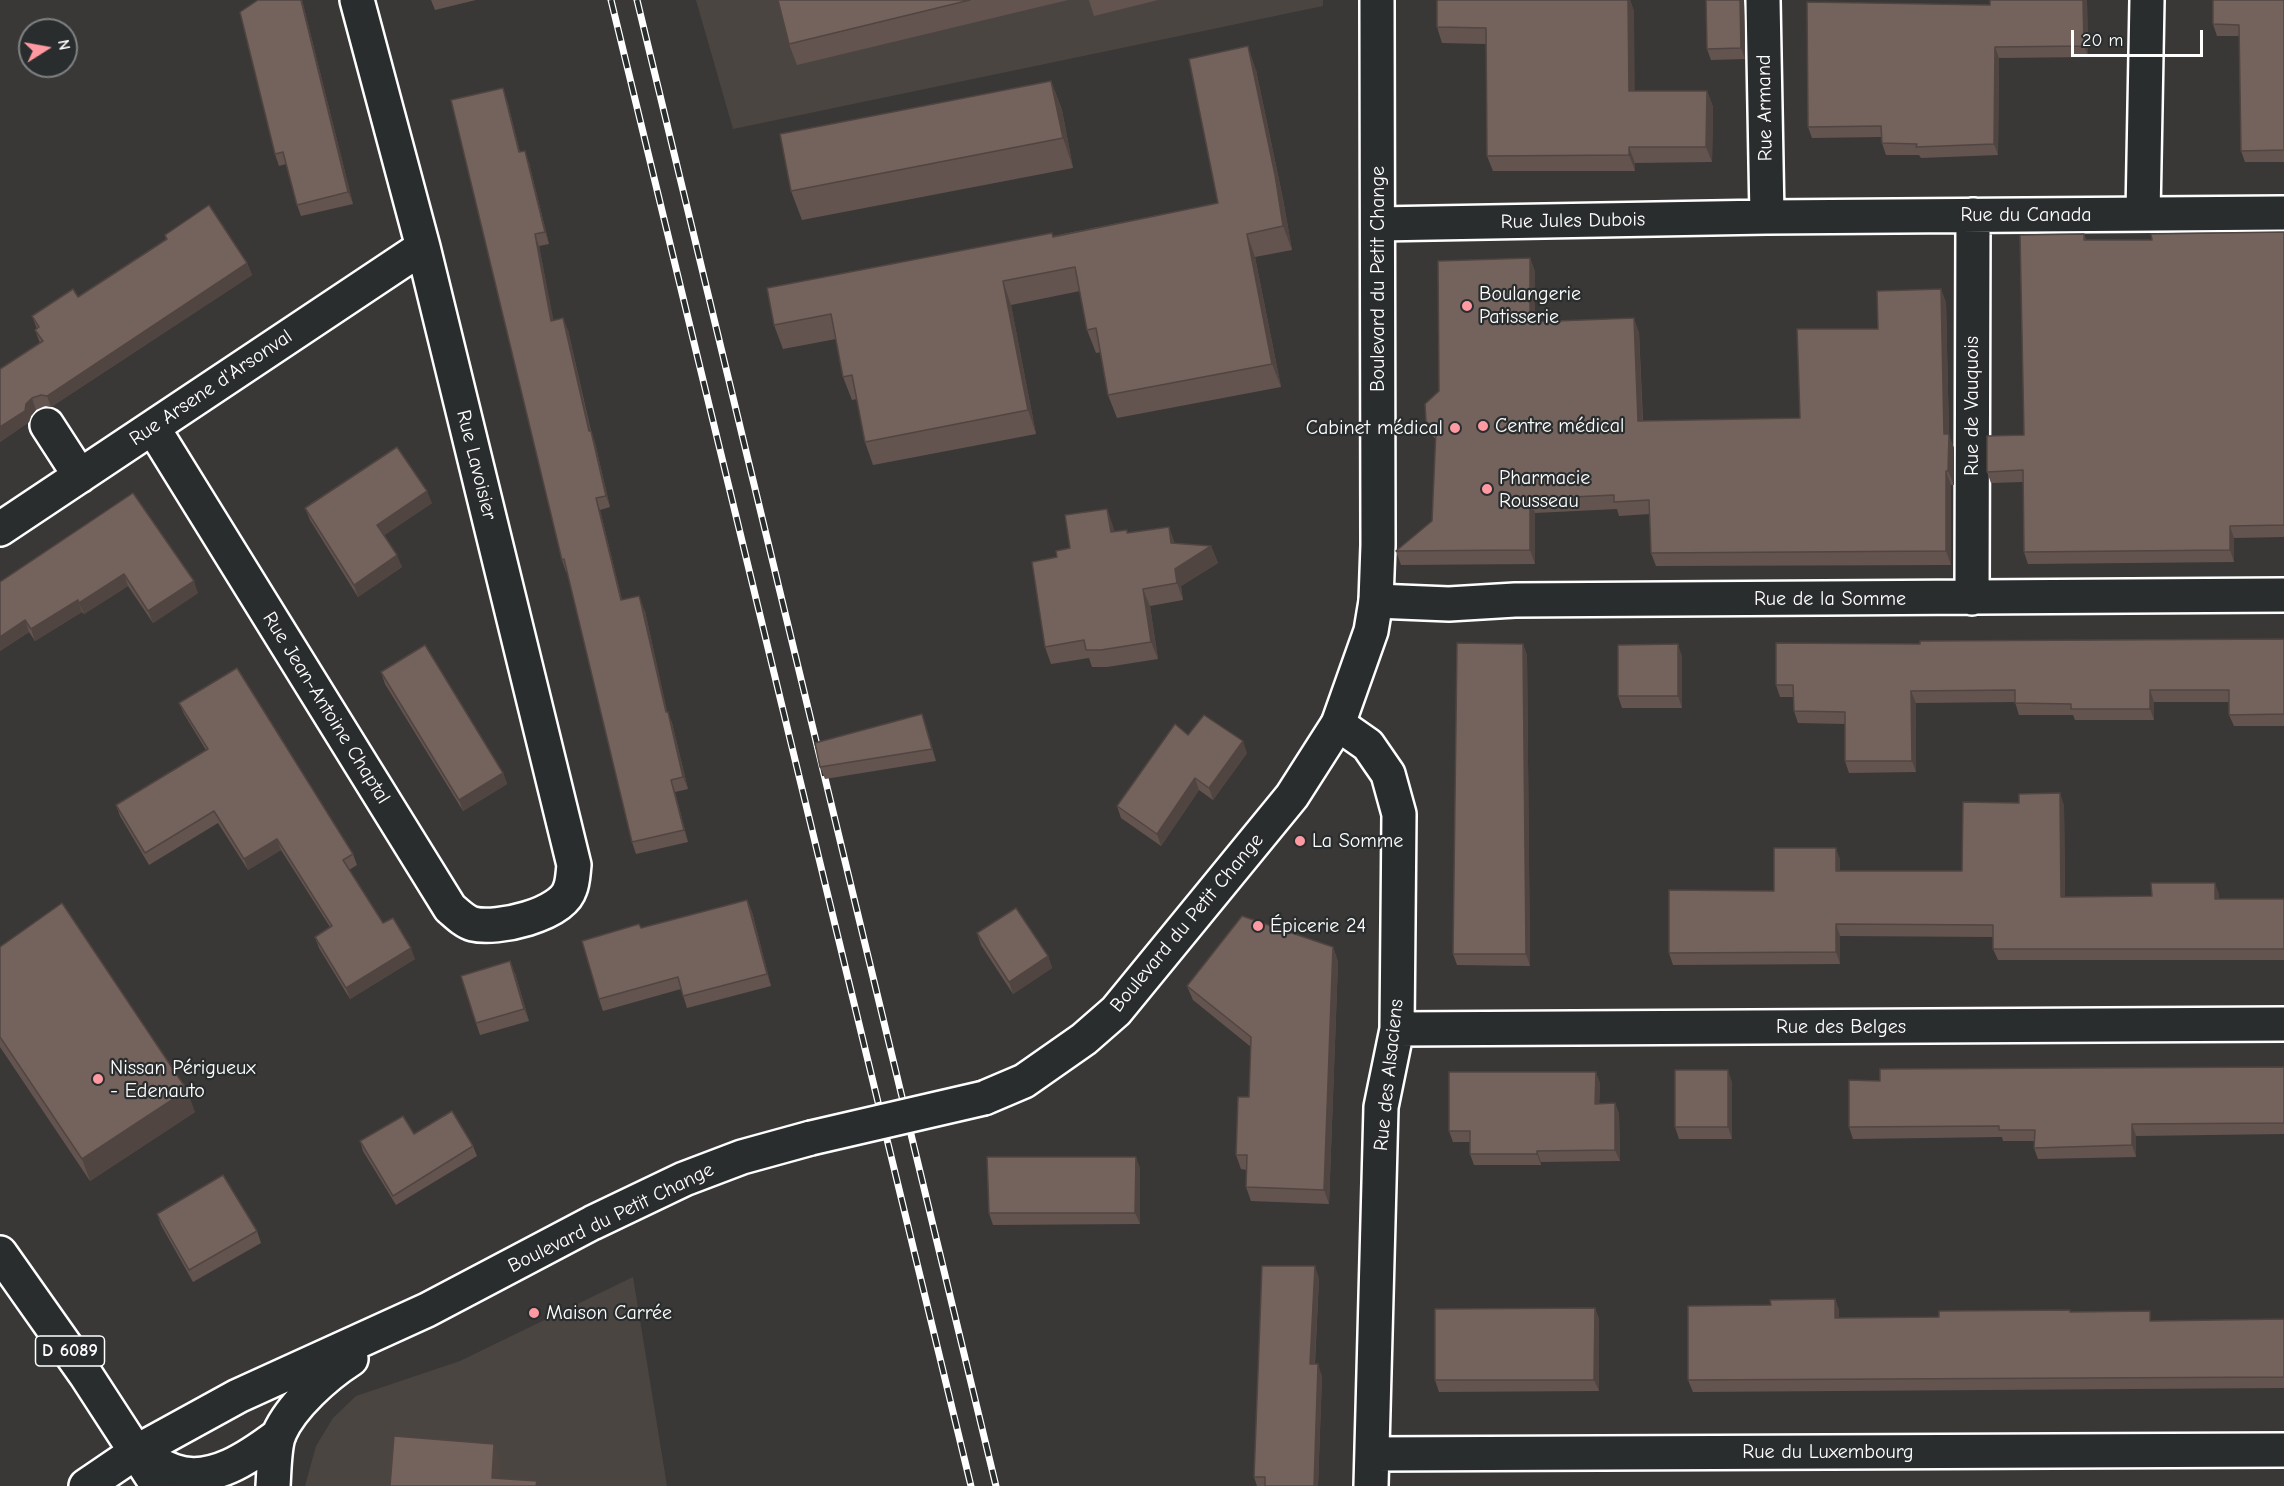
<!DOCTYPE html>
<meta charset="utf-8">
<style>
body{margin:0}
#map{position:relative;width:2284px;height:1486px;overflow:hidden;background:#393837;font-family:"Comic Neue",sans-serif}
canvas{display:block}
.north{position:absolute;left:18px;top:18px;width:60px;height:60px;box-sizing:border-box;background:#2a2d2e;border:2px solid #7f8182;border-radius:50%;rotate:79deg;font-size:16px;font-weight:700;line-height:24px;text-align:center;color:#fff}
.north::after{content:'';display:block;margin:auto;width:21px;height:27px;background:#ff9aa2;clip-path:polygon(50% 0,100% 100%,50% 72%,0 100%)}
.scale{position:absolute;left:2071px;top:30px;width:132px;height:27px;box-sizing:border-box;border:3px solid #fff;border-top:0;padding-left:8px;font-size:18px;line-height:21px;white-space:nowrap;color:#fff;-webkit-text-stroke:4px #2a2d2e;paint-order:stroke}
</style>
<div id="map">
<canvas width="2284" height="1486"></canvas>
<div class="north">N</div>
<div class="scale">20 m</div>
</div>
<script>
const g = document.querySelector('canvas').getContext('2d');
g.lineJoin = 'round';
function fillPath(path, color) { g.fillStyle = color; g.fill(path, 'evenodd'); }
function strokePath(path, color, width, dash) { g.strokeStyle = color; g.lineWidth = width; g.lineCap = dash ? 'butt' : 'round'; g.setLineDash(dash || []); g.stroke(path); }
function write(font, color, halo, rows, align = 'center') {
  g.font = font + ' "Comic Neue",sans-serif'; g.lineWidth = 4.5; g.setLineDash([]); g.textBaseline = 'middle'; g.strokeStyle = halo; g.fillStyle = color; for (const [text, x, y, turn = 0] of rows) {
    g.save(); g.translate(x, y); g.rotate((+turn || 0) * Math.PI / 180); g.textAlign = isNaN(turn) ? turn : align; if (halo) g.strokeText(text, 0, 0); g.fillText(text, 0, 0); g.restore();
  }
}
const built = new Path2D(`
 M696 0H1323V6L733 129Z
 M633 1277 667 1486H305L316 1446 333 1418 356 1396 460 1361Z`);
const street = new Path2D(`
 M1763 0 1767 217
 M2143 214 2147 0
 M1378 224 1767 217 2284 213
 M47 425 80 476
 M153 428 450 908C457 914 465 922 473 924 497 930 562 915 570 889 573 882 573 873 574 865L423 247 357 0
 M0 529 423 247
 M1972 598 1973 215
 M1376 601 1449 604 1515 600 2284 595
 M1338 724 1368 745 1388 774 1399 814 1397 1029 1381 1107 1371 1486
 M1397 1029 2284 1024
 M1373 1454 2284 1450
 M86 1486 136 1452`);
const secondary = new Path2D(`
 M984 1098 1024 1081 1084 1039 1116 1011 1292 796 1338 724 1371 631 1376 601 1378 545 1377 0
 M136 1452 238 1396 427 1310 592 1223 684 1179 742 1157 811 1138
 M136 1452C148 1459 160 1466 173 1471 211 1485 251 1456 279 1435
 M273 1486C274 1472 274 1447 279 1434 291 1406 326 1375 351 1359`);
const primary = new Path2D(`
 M0 1253 86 1375 158 1486`);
const rail = new Path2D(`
 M611 0 971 1486
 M637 0 996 1486`);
const secondaryBridge = new Path2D(`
 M811 1138 984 1098`);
const wall = new Path2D(`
 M258 0H302L353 204 301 216 297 205 286 164 279 166 275 154Z
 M431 0H476L435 10Z
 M778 0H1068L797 65 789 44Z
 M1089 0H1158L1094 16Z
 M1437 0H1630L1634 12V91H1707L1713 107 1712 162 1635 163V171H1493L1487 156 1486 44 1442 43 1437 27Z
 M1744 0 1745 59 1711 60 1707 49Z
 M1990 0H2087L2088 57 1999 58 1998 155 1921 158 1919 155H1886L1882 143 1881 137 1812 138 1808 127 1990 5Z
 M2284 0V162H2245L2241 151 2239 36H2217L2213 24Z
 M1256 70 1283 199 1292 250 1255 257 1281 387 1117 418 1108 395 1101 352 1096 353 1087 330 1080 291 1011 305 1036 434 873 465 865 442 857 399 852 400 843 377 836 339 783 349 774 325 1053 236 1218 203Z
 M1051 81 1062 110 1073 168 802 220 791 191Z
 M507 100 520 152 529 163 549 244 539 246 553 320 568 330 591 431 595 443 610 507 600 510 622 600 645 611 667 712 672 723 688 789 675 792 688 842 636 854 632 842 567 571 566 572 562 560Z
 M2284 232V537L2234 538V562L2028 564 2024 552 2023 482 1991 483 1987 472 2024 435 2084 234 2086 240H2152Z
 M165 235 247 263 252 275 51 407 45 406 36 410 31 416 29 422 0 442V369L40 343 35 330 37 329 32 316 78 297 166 240Z
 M1530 258 1535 272V322L1639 332 1643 421 1800 418 1878 329 1941 289 1946 303 1949 436 1954 448V485H1951V565L1656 566 1651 553 1650 514 1619 516 1617 509 1535 513V564L1401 565 1396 551 1432 521 1436 439 1431 435 1426 421 1439 391Z
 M133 493 198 593 153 623 128 586 84 614 82 612 35 641 29 632 0 651V582Z
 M432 503 384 535 402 567 358 597 310 520 305 508Z
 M1107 509 1114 531 1128 533 1169 527 1174 543 1211 546 1218 563 1181 586 1183 600 1150 606 1158 659 1107 667H1092L1089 658 1051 664 1045 647 1070 548Z
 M2284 639V726H2234L2229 715V702H2154V720H2075L2073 715H2019L2015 702 1916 703V772L1849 773 1845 761V724L1798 723 1794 711 1793 697H1780L1776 685 1920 644Z
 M1523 644 1527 656 1530 966 1457 965 1453 954Z
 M1682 656V708H1622L1618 696Z
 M381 672 503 773 507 784 463 811 385 684Z
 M179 703 353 854 357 865 349 870 383 923 415 959 350 999 319 948 315 937 330 927 281 850 248 870 218 823 149 865 120 816 116 805 206 750 184 714Z
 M926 726 936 761 825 779 820 767Z
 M1188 735 1247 753 1213 800 1199 790 1161 846 1121 818 1117 806Z
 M2064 805 2065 897 2152 896 2219 894V899H2284V960H1998L1993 949V937L1840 936V964L1673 965 1669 953 1774 891 1840 859V871H1962Z
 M747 900 752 912 771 986 687 1008 681 989 603 1011 599 999 641 928Z
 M977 933 1048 956 1052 968 1013 994 981 945Z
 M0 947 195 1112 90 1181 0 1047Z
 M1333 947 1338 962 1329 1204 1251 1201 1246 1187 1247 1170 1241 1169 1236 1155 1249 1097 1251 1047 1193 1000 1187 986Z
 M515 973 529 1021 480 1035 476 1023Z
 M2284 1067V1134L2136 1136V1157L2038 1159 2034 1148 2035 1141H2003L2002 1137 1853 1139 1849 1127 1880 1081Z
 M1732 1082V1139H1679L1675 1127Z
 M1600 1083 1599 1103H1615L1619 1114 1620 1161 1541 1162V1165H1474L1470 1154V1142H1453L1449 1131Z
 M360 1141 473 1146 477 1156 396 1205 363 1151Z
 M1140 1168V1224L993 1225 989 1213Z
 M157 1214 257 1231 261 1243 193 1282 161 1225Z
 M1319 1278 1315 1364 1322 1376 1318 1486H1257L1254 1477Z
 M1835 1299 1839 1310V1318L1939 1317 2070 1312 2153 1321 2284 1319V1388L1693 1392 1688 1380 1771 1305Z
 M1595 1308 1599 1319V1391L1439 1392 1435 1380Z`);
const shadedWall = new Path2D(`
 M301 0H302L353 204 348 192Z
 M1628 0H1630L1634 12 1635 106 1629 91Z
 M1740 0H1744L1745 59 1741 48Z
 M2083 0H2087L2088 57 2084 46Z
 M1248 46 1256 70 1283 199 1292 250 1283 226Z
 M1995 47 1999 58 1998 155 1994 144Z
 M1051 81 1062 110 1073 168 1063 138Z
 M503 88 507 100 523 164 519 152Z
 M1707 91 1713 107 1712 162 1706 147Z
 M1629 147 1635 163V171L1629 155Z
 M525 151 529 163 549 244 545 232Z
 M535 234 539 246 556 333 551 321Z
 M1247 234 1255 257 1281 387 1272 364Z
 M1530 258 1535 272V336L1530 322Z
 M247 263 252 275 51 407 47 396Z
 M1003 281 1011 305 1036 434 1028 410Z
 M1941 289 1946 303 1949 436 1954 448V485L1948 471 1944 434Z
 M563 318 568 330 593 443 589 431Z
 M1634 318 1639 332 1643 435 1638 421Z
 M32 398 36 410 31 416 29 422 0 442V427L26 404Z
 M591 431 595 443 610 507 606 496Z
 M1946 471 1951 485V565L1946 551Z
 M427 491 432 503 382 537 377 525Z
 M596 498 600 510 625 612 621 600Z
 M1530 499 1535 513V564L1530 550Z
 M1107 509 1113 526 1118 549 1111 532Z
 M2230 526 2234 538V562L2230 550Z
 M1169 527 1175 544 1171 543Z
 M1211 546 1218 563 1181 586 1183 600 1177 583 1175 569Z
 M397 555 402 567 358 597 354 585Z
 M124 574 128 586 84 614 79 603Z
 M194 581 198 593 153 623 148 611Z
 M1143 589 1150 606 1158 659 1151 642Z
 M640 599 645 611 670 724 666 712Z
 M78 600 82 612 35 641 31 629Z
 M25 620 29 632 0 651V637Z
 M1523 644 1527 656 1530 966 1526 954Z
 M1678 644 1682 656V708L1678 696Z
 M2150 690 2154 702V720L2150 709Z
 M1911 691 1916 703V772L1912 761Z
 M668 712 672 723 688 789 683 777Z
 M922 714 926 726 936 761 932 749Z
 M1243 741 1247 753 1213 800 1209 788Z
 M503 773 507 784 463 811 459 800Z
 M1195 778 1199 790 1161 846 1157 834Z
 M671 780 675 792 688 842 684 830Z
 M2060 793 2064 805 2065 909 2061 897Z
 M277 839 281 850 248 870 244 859Z
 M1836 848 1840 859V883L1836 871Z
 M2215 883 2219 894V910L2215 899Z
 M747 900 752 912 771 986 767 974Z
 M1836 924 1840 936V964L1836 952Z
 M1333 947 1338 962 1329 1204 1324 1190Z
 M411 948 415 959 350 999 346 988Z
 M1048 956 1052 968 1013 994 1009 982Z
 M510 961 515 973 529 1021 524 1009Z
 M1728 1070 1732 1082V1139L1728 1127Z
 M1596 1072 1600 1083 1599 1115 1595 1104Z
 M187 1090 195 1112 90 1181 82 1159Z
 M1615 1103 1619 1114 1620 1161 1615 1150Z
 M2132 1124 2136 1136V1157L2132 1145Z
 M1537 1151 1541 1162V1165L1537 1154Z
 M1136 1157 1140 1168V1224L1135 1213Z
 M1315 1266 1319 1278 1314 1376 1310 1364Z
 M1835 1299 1839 1310V1329L1835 1318Z
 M1595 1308 1599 1319V1391L1594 1380Z
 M1318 1364 1322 1376 1318 1486H1314Z
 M494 1444 500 1461 499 1486 492 1478Z`);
const building = new Path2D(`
 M258 0H301L348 192 297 205 283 152 275 154 240 12Z
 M778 0H970L789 44Z
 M1437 0H1628L1629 91H1707L1706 147H1629V155L1487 156 1486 28 1437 27Z
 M1706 0H1740L1741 48 1707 49Z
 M1990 0H2083L2084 46 1995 47 1994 144 1916 147 1917 144 1882 143 1881 126 1808 127 1807 2 1990 5Z
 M2213 0H2284V150L2241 151 2239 25 2213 24Z
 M1248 46 1275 175 1283 226 1247 234 1272 364 1108 395 1096 328 1087 330 1075 267 1003 281 1028 410 865 442 852 375 843 377 831 314 774 325 767 288 1052 233 1053 237 1218 203 1189 59Z
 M1051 81 1063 138 791 191 780 134Z
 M503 88 519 152 525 151 545 232 535 234 551 321 563 318 589 431H591L606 496 596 498 621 600 639 596 640 599 666 712H668L683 777 671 780 684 830 632 842 564 559 562 560 451 100Z
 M209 205 247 263 47 396 41 395 32 398 26 404 25 411 0 427V369L43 341 35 330 39 327 32 316 73 289 78 297 167 239 165 235Z
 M2284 232V525L2230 526V550L2024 552 2023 470 1987 472V436L2024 435 2020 235 2084 234V240H2152L2151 234Z
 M1530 258V322L1634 318 1638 421 1800 418 1797 329H1878L1877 291 1941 289 1944 434H1949L1948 471H1946V551L1651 553 1649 500 1614 502V495L1530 499V550L1396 551 1432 521 1436 430 1426 421 1425 404 1439 391 1438 261Z
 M397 447 427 491 377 525 397 555 354 585 305 508Z
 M133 493 194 581 148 611 124 574 79 603 78 600 31 629 25 620 0 637V582Z
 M1107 509 1111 532 1127 530V533L1169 527 1171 543 1211 546 1175 569 1177 583 1143 589 1151 642 1101 650H1086L1084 640 1045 647 1032 562 1057 557 1056 551 1070 548 1065 515Z
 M2284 639V714L2229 715V690H2150V709H2071V704L2015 703V690L1911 691 1912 761H1845V712L1794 711 1793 685H1776V643L1920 644V641Z
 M1457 643 1523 644 1526 954H1453Z
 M1678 644V696H1618V645Z
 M425 645 503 773 459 800 381 672Z
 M237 668 353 854 343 860 383 923 393 918 411 948 346 988 315 937 332 926 277 839 244 859 214 811 145 853 116 805 208 749 179 703Z
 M922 714 932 749 820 767 815 743Z
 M1204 715 1243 741 1209 788 1195 778 1157 834 1117 806 1175 724 1188 735Z
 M2060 793 2061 897 2152 896 2151 883H2215V899H2284V949H1993V925L1836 924V952L1669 953V890L1774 891V848H1836V871H1962L1963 802 2019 803V794Z
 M747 900 767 974 683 996 678 977 599 999 582 941 639 924 641 928Z
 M62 903 187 1090 82 1159 0 1037V947Z
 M1016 908 1048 956 1009 982 977 933Z
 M1242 916 1333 947 1324 1190 1246 1187 1247 1155H1236L1238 1097H1249L1251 1037 1187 986Z
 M510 961 524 1009 476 1023 461 976Z
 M2284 1067V1123L2132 1124V1145L2034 1148 2035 1130H1999V1126L1849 1127V1080L1880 1081V1069Z
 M1675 1070H1728V1127H1675Z
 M1449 1072H1596L1595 1104 1615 1103V1150L1537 1151V1154H1470V1131H1449Z
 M452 1111 473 1146 393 1196 360 1141 403 1116 414 1134Z
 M987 1157H1136L1135 1213H989Z
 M223 1175 257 1231 189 1270 157 1214Z
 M1262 1266H1315L1310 1364H1318L1314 1486H1265V1477H1254Z
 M1835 1299V1318L1939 1317V1311L2070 1310V1312L2150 1311V1321L2284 1319V1377L1688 1380V1306L1771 1305 1770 1300Z
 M1595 1308 1594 1380H1435V1309Z
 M394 1436 494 1444 492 1478 537 1481 536 1486H390Z`);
const markers = [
 [1467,306,6,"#ff9aa2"],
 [1483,426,6,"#ff9aa2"],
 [1455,428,6,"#ff9aa2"],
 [1487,489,6,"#ff9aa2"],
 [1300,841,6,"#ff9aa2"],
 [1258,926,6,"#ff9aa2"],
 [98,1079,6,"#ff9aa2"],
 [534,1313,6,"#ff9aa2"]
];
const shields = [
 [70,1351,69]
];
const shieldNames = [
 ["D 6089",70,1351]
];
const streetNames = [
 ["Rue Armand",1765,108,-91],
 ["Rue du Canada",2026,215],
 ["Rue Jules Dubois",1573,221,-1],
 ["Boulevard du Petit Change",1378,279,-90],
 ["Rue Arsene d'Arsonval",211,388,-34],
 ["Rue de Vauquois",1972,406,-90],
 ["Rue Lavoisier",476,465,76],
 ["Rue de la Somme",1830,599],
 ["Rue Jean-Antoine Chaptal",326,708,58],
 ["Boulevard du Petit Change",1187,923,-50],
 ["Rue des Belges",1841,1027],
 ["Rue des Alsaciens",1389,1075,-84],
 ["Boulevard du Petit Change",611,1218,-26],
 ["Rue du Luxembourg",1828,1452]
];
const poiNames = [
 ["Boulangerie",1479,294],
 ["Patisserie",1479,317],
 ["Centre médical",1495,426],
 ["Cabinet médical",1443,428,"right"],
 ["Pharmacie",1499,478],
 ["Rousseau",1499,501],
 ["La Somme",1312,841],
 ["Épicerie 24",1270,926],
 ["Nissan Périgueux",110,1068],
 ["- Edenauto",110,1091],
 ["Maison Carrée",546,1313]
];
fillPath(built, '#4b4542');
strokePath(street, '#fff', 38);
strokePath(secondary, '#fff', 38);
strokePath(primary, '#fff', 38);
strokePath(street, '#2a2d2e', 33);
strokePath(secondary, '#2a2d2e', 33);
strokePath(primary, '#2a2d2e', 33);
strokePath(rail, '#fff', 7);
strokePath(rail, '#2a2d2e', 4.5, [14]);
strokePath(secondaryBridge, '#fff', 38, []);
strokePath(secondaryBridge, '#2a2d2e', 33);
fillPath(wall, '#645450');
fillPath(shadedWall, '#514541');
fillPath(building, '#74625d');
strokePath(building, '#514541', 1.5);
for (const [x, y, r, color] of markers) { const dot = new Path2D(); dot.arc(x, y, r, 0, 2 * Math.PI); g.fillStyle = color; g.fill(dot); strokePath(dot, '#2a2d2e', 2); }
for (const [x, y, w] of shields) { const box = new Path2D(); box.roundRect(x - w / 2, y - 15, w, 30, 4.5); g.fillStyle = '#2a2d2e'; g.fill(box); strokePath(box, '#fff', 1.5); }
write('bold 18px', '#fff', null, shieldNames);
write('20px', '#fff', '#2a2d2e', streetNames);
write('20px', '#fff', '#2a2d2e', poiNames, 'left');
</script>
